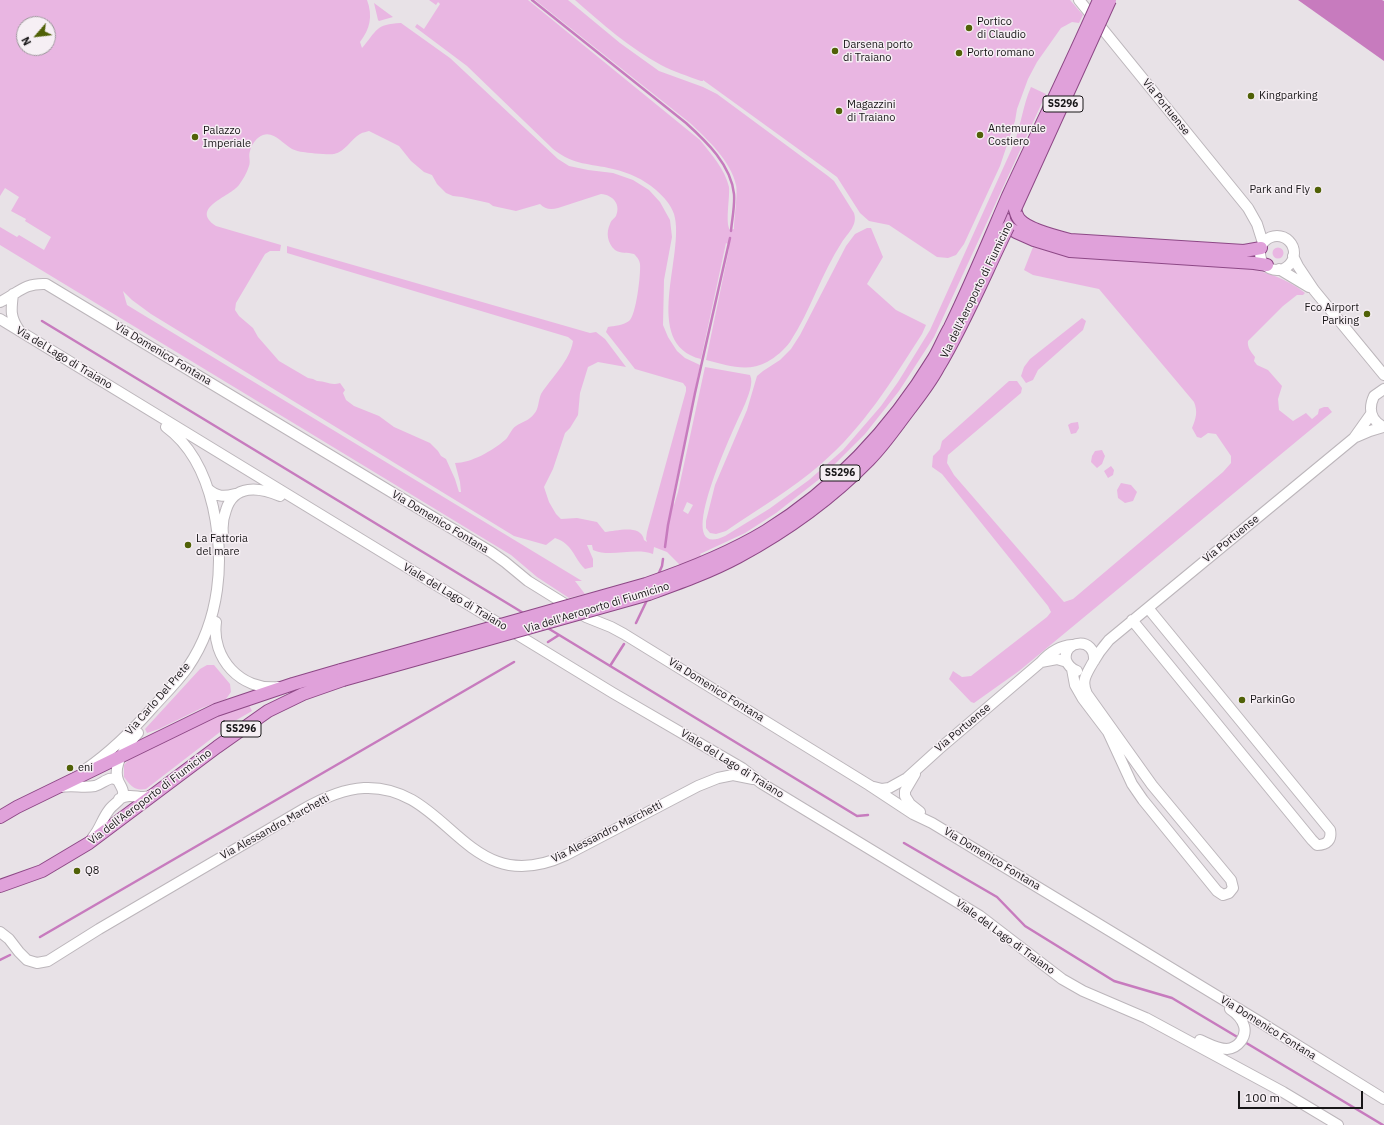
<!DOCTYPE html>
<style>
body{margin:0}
#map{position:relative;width:1384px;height:1125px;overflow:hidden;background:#e8e2e7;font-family:"IBM Plex Sans",sans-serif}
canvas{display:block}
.north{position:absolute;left:16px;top:16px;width:40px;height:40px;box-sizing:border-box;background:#f6eff4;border:1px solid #9d989c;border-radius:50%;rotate:242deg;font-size:11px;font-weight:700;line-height:16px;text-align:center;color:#181618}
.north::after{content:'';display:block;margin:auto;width:14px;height:18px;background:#506107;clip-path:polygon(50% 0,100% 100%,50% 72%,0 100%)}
.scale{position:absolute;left:1238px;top:1091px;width:125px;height:18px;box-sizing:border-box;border:2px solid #181618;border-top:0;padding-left:5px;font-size:12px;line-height:14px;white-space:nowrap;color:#181618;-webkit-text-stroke:3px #f6eff4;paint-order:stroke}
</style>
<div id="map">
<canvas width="1384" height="1125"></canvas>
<div class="north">N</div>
<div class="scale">100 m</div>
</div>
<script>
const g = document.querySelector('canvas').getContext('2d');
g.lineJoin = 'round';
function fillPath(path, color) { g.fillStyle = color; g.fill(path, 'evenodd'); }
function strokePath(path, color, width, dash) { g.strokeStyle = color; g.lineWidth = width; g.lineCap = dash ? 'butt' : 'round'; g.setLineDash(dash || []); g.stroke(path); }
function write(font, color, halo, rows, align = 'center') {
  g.font = font + ' "IBM Plex Sans",sans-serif'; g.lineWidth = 3; g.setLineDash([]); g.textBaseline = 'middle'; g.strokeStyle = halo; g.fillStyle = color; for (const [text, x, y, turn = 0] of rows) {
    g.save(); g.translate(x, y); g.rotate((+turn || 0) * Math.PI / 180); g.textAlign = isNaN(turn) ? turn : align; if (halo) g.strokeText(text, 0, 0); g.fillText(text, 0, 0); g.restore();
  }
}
const green = new Path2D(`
 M0 0H367C373 16 370 29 360 42L362 48C377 31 375 24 401 23L450 58 558 159 569 166 588 170 613 173 633 180 649 190 660 202 670 220 672 237 664 280 663 325 668 337 677 351 685 358 700 365 673 496 674 505 678 492 705 367 750 375C754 383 748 396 745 404 740 416 667 564 725 536L769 509 809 480 843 450 881 406 898 382 930 330 1014 144C1021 125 1023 105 1031 87L1046 94 934 337 899 391 865 434 822 477 776 513 745 533 700 554 701 555 699 557 680 565 667 552 654 547 653 554C634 547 611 558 593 550L592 545H587L593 559V567L585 569C573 557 573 544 555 538L546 545 514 536 151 314 132 300 123 291 127 305 582 581H575L585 594 569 598 537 577 511 555 0 245V227L17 237 19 235 44 250 51 237 25 221 26 219 11 211 19 197 5 188 0 196ZM24 24H48V48H24ZM369 131 399 146 411 161 424 172 432 175 437 184 446 193 453 196 462 197 489 203 493 206 516 211 540 204C545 209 550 210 558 208L601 194C613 195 621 204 616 216 614 219 611 220 610 224 606 232 607 243 615 250 621 254 627 252 634 254 637 257 639 259 640 264 641 274 636 316 629 321 624 325 614 326 608 327L606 332 635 369 683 383 686 387V391L647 532 646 539 647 542 644 540C641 524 617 531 605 532L597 522 577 518 561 519 556 514 549 502 544 487 553 469 565 433 570 428 578 415 580 393 588 367 598 362 626 367 605 339 596 332 590 333 287 246V253L568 337 573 341C570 361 551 378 541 394 538 401 539 409 534 414 530 420 522 422 516 426 511 429 509 437 505 440 492 451 471 463 455 463L460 482 461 492H459L455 479 446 459 441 456 438 451 430 443 394 427 379 416 354 406 346 400 343 393 345 390 340 383C330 386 327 381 317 381L313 379 308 378 279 361 258 337 253 328 239 316 235 310 236 303 265 254 270 251H280L281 245 216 226C189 208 230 197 239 185 243 179 247 173 249 166 251 161 248 156 250 151 251 145 257 137 263 135 274 131 283 144 292 149 295 150 300 152 303 152 308 153 330 155 334 154 345 152 351 139 360 134 363 132 367 132 369 131ZM687 502 693 505 688 514 683 511Z
 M429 0H528L700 140C711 154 725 169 729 187 730 198 725 223 730 230L734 229C734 218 738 194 736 185 731 161 707 139 690 123L535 0H568L620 43 659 71 703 87 717 94 828 176 834 181 854 213C858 225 848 233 842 242 821 274 811 310 790 342 784 350 776 357 767 362 747 373 727 365 706 360L729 249 728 244 726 243 701 359C640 344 686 254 674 214 671 205 664 197 656 190 643 179 630 173 613 169 589 163 575 166 553 149L467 66 415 27 417 24 424 29 440 4 438 2 436 5Z
 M575 0H1070L1083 15 1079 23 1072 22 1061 28 1037 62 1028 79 1017 109 1015 121 1000 166 964 244 956 255 948 258 937 257 889 225 869 221 860 213 837 177 703 80V81H701C688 76 674 72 661 65 631 49 601 23 575 0Z
 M374 3 393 17 379 21 378 20Z
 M867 228H871L883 257 867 284 896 310 926 325 922 334C892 381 863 428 821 464 792 489 758 509 726 531L716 534 710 533 706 528V521L715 485 747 410 757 376 763 371 780 360 791 349 800 335 846 246 855 234Z
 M1033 247 1058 253C1094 256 1129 259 1165 261 1212 265 1267 262 1305 293L1303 295H1297L1283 306 1248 341C1247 347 1251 352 1255 357L1254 361 1257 365 1268 370 1282 386 1278 399 1279 410 1293 421 1306 413 1312 419 1318 414 1319 409 1324 407H1328L1332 412 1019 671 974 703 971 702 949 679 953 671 962 677 971 676 1047 617 1051 612 1048 606 942 474 932 467 933 456 940 449 942 441 1009 381H1017L1022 388 1021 393 948 455 947 463 954 475 1064 602 1073 599 1223 472 1231 463V456L1216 434 1208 433 1201 438 1197 437 1192 428C1196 418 1198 412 1194 402L1099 289 1033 275 1024 270Z
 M1272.5 253a5.5 5.5 0 1 1 11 0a5.5 5.5 0 1 1-11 0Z
 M1082 318 1086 321 1083 330 1038 370 1033 380 1026 383 1021 376 1024 367 1030 359Z
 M1078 422 1079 428 1076 433 1071 434 1068 425 1071 423Z
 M1102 450 1105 456 1102 464 1097 468 1091 462 1092 456 1095 451Z
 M1111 466 1114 470 1113 475 1108 478 1104 471Z
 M1121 483 1131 485 1137 492 1133 501 1125 503 1118 498 1117 490Z
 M207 665H214L230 684 231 692 226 699 202 708 159 729 147 733 145 729 200 669Z
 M248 703 252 711 233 722 146 789C134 791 131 786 124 777V765L131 757 191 728Z`);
const water = new Path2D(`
 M1298 0H1382L1384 1V61Z`);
const stream = new Path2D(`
 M532 0 686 123C707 142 731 165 734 194 735 206 732 219 731 231
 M42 321 525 614
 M665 547 668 525 695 393 730 238
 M658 575 662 566 663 559
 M636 623 648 598
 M546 627 857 816 868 815
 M548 642 559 635
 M610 666 624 644
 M904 843 997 897 1025 926 1114 981 1172 998 1239 1038
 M40 937 514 662
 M0 960 10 955
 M1243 1041 1383 1125`);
const minor = new Path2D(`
 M1079 0 1248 208 1257 224 1263 243
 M1260 253a17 17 0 1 1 34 0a17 17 0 1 1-34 0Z
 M1293 256 1298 266 1314 290 1384 375
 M1279 269 1309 287
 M13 294C11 310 10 317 19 330
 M0 302C19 293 23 283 46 284L491 552 505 562 528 581 586 617 611 627 624 634 869 785 913 814 932 823 1260 1022 1384 1099
 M0 319 613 693 742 768 761 783 980 916 1062 979 1083 991 1146 1018 1283 1092 1338 1125
 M1384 389 1374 396C1368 409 1371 421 1384 427
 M1356 437 1370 431 1383 427
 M208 489C217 497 224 497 235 494
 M223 534C222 526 223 518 226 510 234 484 259 487 280 496
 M1132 620 1312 840 1317 845C1327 845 1332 840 1330 830L1148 608
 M216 622C211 658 241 691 278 687
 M1041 662 1057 659 1067 662
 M1072 669 1075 685 1083 699 1108 732 1132 784 1143 800 1217 891 1223 895 1229 893 1233 888 1231 880 1152 785 1087 694C1081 681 1086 675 1092 664 1097 655 1102 648 1109 640L1354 438 1371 414
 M1077 671C1072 669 1068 666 1066 660 1062 640 1096 636 1094 661
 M86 769C112 751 133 730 154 706 166 693 178 681 188 667 220 620 225 561 213 507 206 477 192 446 166 427
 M915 774 905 791V796L910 804 920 812
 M61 787C72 785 84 788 95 786 103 784 110 774 118 781
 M874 787 882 789 889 788 907 778 939 749 1041 662C1050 652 1059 646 1072 645
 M119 799C134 791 140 802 153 794
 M93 837C100 829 102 819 109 810 112 805 122 800 123 794 124 789 119 784 118 780 112 763 128 744 138 733
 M0 932 9 939 19 952 27 960 37 963 48 961 99 929 302 810C321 799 342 789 364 788 450 784 465 902 566 855L698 786 718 778 733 775 753 779
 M1200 1040C1209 1044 1217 1049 1227 1049 1238 1048 1247 1037 1244 1026 1242 1019 1236 1013 1230 1009`);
const major = new Path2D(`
 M1015 209C1016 213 1017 217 1020 220 1028 229 1058 237 1070 240L1244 251 1261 248
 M1004 218V220L1008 227 1016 232 1034 240 1070 251 1254 263 1267 265
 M0 817 17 807 216 710 293 684 341 670
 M0 886 42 871 89 843 217 747 268 711 303 694 343 680`);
const majorBridge = new Path2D(`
 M1015 209 1110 0
 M341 670 646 584C687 570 728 554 766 531 835 488 892 427 934 358 940 348 944 337 950 327 971 284 989 240 1008 196 1038 131 1070 66 1099 0
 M343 680 649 594C679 583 710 572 738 557 786 531 831 499 869 460 884 445 896 427 909 410 919 397 930 383 938 368 965 323 985 274 1008 227`);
const markers = [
 [969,28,4,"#506107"],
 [835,51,4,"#506107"],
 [959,53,4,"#506107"],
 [1251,96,4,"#506107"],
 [839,111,4,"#506107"],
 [980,135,4,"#506107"],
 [195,137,4,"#506107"],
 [1318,190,4,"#506107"],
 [1367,314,4,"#506107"],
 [188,545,4,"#506107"],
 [1242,700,4,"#506107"],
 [70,768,4,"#506107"],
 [77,871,4,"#506107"]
];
const shields = [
 [1063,104,40],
 [840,473,40],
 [241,729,40]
];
const shieldNames = [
 ["SS296",1063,104],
 ["SS296",840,473],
 ["SS296",241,729]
];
const poiNames = [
 ["Portico",977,22],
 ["di Claudio",977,35],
 ["Darsena porto",843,45],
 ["di Traiano",843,58],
 ["Porto romano",967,53],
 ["Kingparking",1259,96],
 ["Magazzini",847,105],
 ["di Traiano",847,118],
 ["Antemurale",988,129],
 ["Costiero",988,142],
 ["Palazzo",203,131],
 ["Imperiale",203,144],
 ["Park and Fly",1310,190,"right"],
 ["Fco Airport",1359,308,"right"],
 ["Parking",1359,321,"right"],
 ["La Fattoria",196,539],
 ["del mare",196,552],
 ["ParkinGo",1250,700],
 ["eni",78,768],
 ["Q8",85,871]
];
const streetNames = [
 ["Via Portuense",1166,107,51],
 ["Via dell'Aeroporto di Fiumicino",977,290,-64],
 ["Via Domenico Fontana",163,354,31],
 ["Via del Lago di Traiano",64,358,31],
 ["Via Domenico Fontana",440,522,31],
 ["Via Portuense",1231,539,-39],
 ["Viale del Lago di Traiano",455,597,31],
 ["Via dell'Aeroporto di Fiumicino",597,608,-17],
 ["Via Domenico Fontana",716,690,32],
 ["Via Carlo Del Prete",158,699,-49],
 ["Via Portuense",963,728,-40],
 ["Viale del Lago di Traiano",732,764,32],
 ["Via dell'Aeroporto di Fiumicino",150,797,-37],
 ["Via Alessandro Marchetti",275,827,-29],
 ["Via Alessandro Marchetti",607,832,-27],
 ["Via Domenico Fontana",992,859,31],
 ["Viale del Lago di Traiano",1005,937,36],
 ["Via Domenico Fontana",1268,1028,32]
];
fillPath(green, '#e9b6e2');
fillPath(water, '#c77bbe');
strokePath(stream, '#c77bbe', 2.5);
strokePath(minor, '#bcb6bb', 12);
strokePath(major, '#8d4886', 14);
strokePath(minor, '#fff', 10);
strokePath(major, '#e0a1da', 12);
strokePath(majorBridge, '#8d4886', 14, []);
strokePath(majorBridge, '#e0a1da', 12);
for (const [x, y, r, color] of markers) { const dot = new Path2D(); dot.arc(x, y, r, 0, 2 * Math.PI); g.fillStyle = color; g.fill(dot); strokePath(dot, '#f6eff4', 1.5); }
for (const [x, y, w] of shields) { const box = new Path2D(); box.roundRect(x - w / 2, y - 8, w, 16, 3); g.fillStyle = '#f6eff4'; g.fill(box); strokePath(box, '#181618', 1); }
write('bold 10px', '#181618', null, shieldNames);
write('11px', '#181618', '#f6eff4', poiNames, 'left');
write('11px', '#181618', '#f6eff4', streetNames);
</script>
